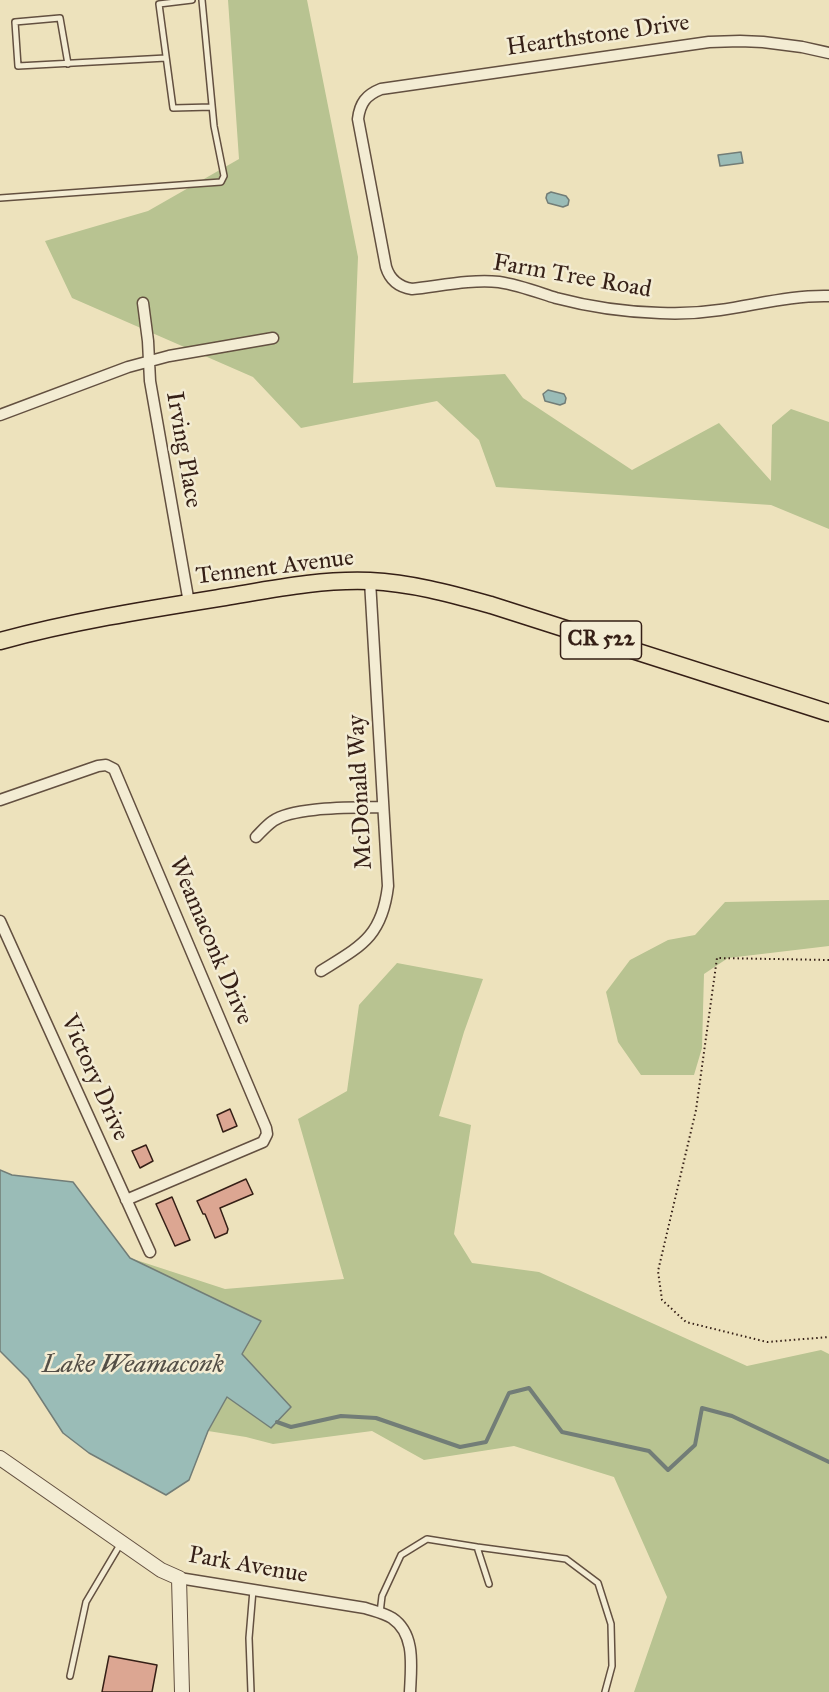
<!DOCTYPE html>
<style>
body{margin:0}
canvas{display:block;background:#ede2bc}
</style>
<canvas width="829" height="1692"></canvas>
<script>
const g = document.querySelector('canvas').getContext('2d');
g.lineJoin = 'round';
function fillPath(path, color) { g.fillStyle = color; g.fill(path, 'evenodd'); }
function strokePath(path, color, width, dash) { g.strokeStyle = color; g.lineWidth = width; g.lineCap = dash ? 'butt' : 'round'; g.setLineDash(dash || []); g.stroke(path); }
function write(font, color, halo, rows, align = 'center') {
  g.font = font + ' "IM FELL Great Primer",serif'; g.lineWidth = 5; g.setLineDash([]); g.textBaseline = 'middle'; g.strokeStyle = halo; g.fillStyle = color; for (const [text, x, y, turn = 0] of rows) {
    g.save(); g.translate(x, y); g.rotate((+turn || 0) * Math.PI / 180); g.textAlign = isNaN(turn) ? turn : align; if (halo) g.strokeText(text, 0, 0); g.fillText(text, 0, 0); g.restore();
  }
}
const green = new Path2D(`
 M228 0H307L358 257 353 383 505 374 523 398 632 470 719 423 771 481 772 425 791 409 829 422V529L771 505 496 487 479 440 437 401 301 428 253 377 72 298 45 241 148 211 239 159Z
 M829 900V946L728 958 704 974 702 1048 694 1075H641L618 1042 606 992 630 960 668 940 695 935 725 902Z
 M397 963 483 979 464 1032 439 1116 471 1125 454 1234 472 1263 539 1272 747 1366 821 1350 829 1354V1692H634L667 1597 614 1477 514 1446 424 1460 372 1431 273 1444 246 1437 208 1431 227 1397 271 1428 130 1258 225 1289 344 1279 298 1119 347 1091 359 1005Z`);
const water = new Path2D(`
 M741 152 743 163 720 166 718 155Z
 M551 192 566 196 569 200 568 205 563 207 548 203 546 198 547 194Z
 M548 390 564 394 566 398 565 403 560 405 545 401 543 394Z
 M0 1170 12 1175 73 1182 130 1258 261 1321 242 1354 291 1407 271 1428 227 1397 208 1431 189 1480 166 1495 89 1453 63 1433 28 1379 0 1351Z`);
const stream = new Path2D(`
 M277 1422 291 1427 341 1416 376 1418 460 1447 486 1442 509 1393 529 1388 562 1432 649 1451 668 1470 695 1445 702 1408 732 1416 829 1462`);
const building = new Path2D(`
 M230 1109 237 1126 223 1132 217 1115Z
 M146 1145 153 1161 140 1168 132 1151Z
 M246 1179 253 1194 220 1208 228 1229 227 1233 215 1238 205 1214H203L197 1201Z
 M172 1197 190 1240 175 1246 156 1204Z
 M109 1656 157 1665 152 1692H102Z`);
const path = new Path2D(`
 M829 960 717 958 696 1110 658 1271 662 1300 686 1322 767 1342 829 1337`);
const service = new Path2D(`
 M192 0 159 4 173 108 212 107
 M68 64 60 18 15 22 18 66 166 58
 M0 198 221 182 224 176 214 126 202 0
 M477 1547 566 1559 598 1583 611 1624 612 1666 605 1692
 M380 1613 382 1596 401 1555 427 1539 477 1547 489 1584
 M70 1676 86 1602 121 1543
 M251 1692 249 1638 253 1590`);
const minor = new Path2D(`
 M829 53 802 47 763 42 740 41 709 42 381 89C366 95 360 103 358 119L386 267C390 280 399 287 412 289 440 286 471 279 499 282 519 285 537 292 556 298 590 307 625 312 660 313 680 314 700 313 720 310 756 305 792 295 829 296
 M143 303 148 341 150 381 189 603
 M0 415 128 367 169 356 273 338
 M0 800 98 766 106 765 114 769 266 1128 267 1134 263 1142 126 1200
 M256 837C261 832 267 825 273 821 294 806 356 808 383 807
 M0 921 150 1252
 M321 971C361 946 382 937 388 886L370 581
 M179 1578 365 1608C374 1611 384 1613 392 1618 416 1634 411 1667 410 1692`);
const tertiary = new Path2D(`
 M0 1458 161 1570 179 1578 182 1692`);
const primary = new Path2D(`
 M0 641C73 621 150 609 225 597 273 589 321 579 370 581 412 583 451 594 491 605L829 713`);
const shields = [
 [601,640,81]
];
const shieldNames = [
 ["CR 522",601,640]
];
const streetNames = [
 ["Hearthstone Drive",598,36,-8],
 ["Farm Tree Road",572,277,10],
 ["Irving Place",183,450,80],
 ["Tennent Avenue",275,568,-7],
 ["McDonald Way",361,792,-93],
 ["Weamaconk Drive",210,941,67],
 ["Victory Drive",94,1078,66],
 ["Park Avenue",248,1566,10]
];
const waterNames = [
 ["Lake Weamaconk",133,1366]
];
fillPath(green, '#b8c391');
fillPath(water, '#9abcb7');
strokePath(water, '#727d77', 1.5);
strokePath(stream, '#727d77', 4);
fillPath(building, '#dca692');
strokePath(building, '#351f16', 1.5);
strokePath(service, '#635040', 8);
strokePath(minor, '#635040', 13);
strokePath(tertiary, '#635040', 16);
strokePath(primary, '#351f16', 19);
strokePath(path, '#351f16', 2, [1.5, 3]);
strokePath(service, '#f3ecd3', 5);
strokePath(minor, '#f3ecd3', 10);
strokePath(tertiary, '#f3ecd3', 14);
strokePath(primary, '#ede2bc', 16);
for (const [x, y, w] of shields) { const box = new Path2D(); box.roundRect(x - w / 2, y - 19, w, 38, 4.5); g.fillStyle = '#f3ecd3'; g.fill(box); strokePath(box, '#351f16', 1.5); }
write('bold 22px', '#351f16', null, shieldNames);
write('24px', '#351f16', '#f3ecd3', streetNames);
write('italic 26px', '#534e46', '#f3ecd3', waterNames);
</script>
